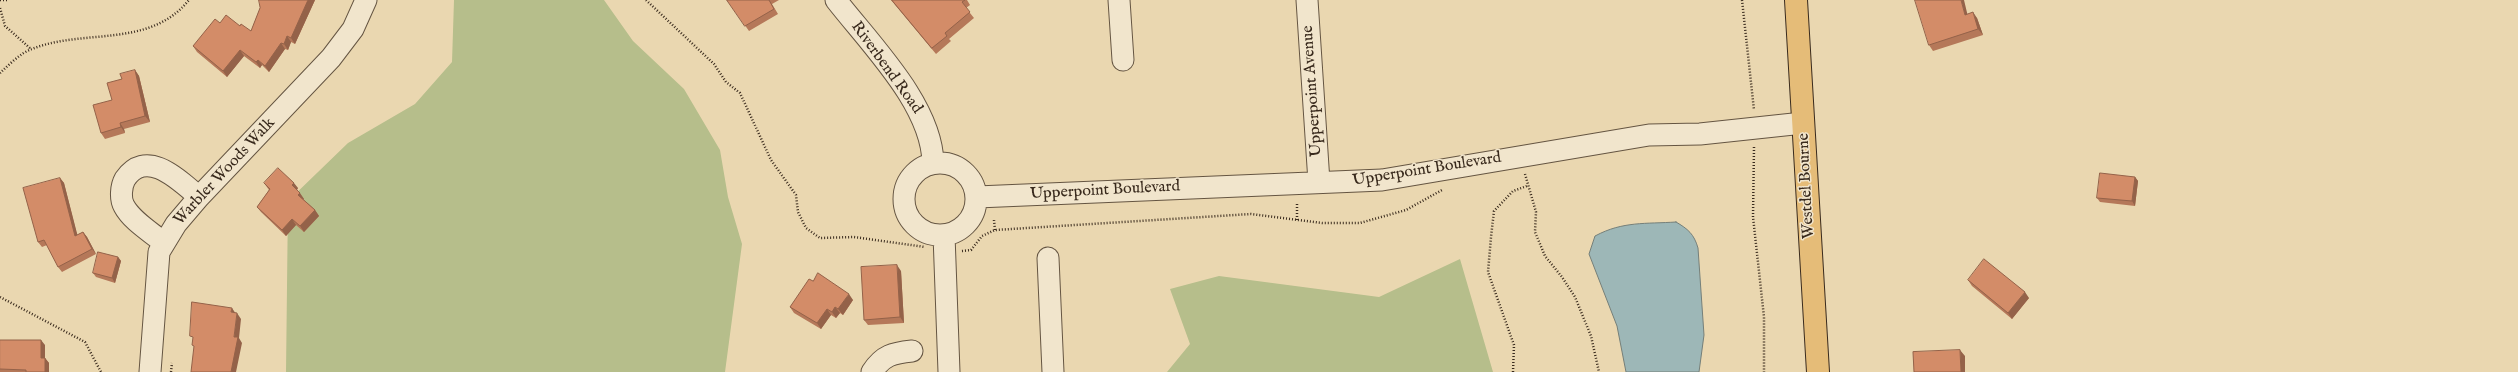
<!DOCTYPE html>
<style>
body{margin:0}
canvas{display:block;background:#ead7b0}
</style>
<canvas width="2518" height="372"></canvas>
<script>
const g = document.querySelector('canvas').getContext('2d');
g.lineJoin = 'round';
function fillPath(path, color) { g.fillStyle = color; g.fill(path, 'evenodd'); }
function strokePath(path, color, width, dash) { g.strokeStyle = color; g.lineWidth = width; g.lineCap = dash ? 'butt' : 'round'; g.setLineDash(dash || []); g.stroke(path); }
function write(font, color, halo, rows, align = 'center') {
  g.font = font + ' "IM FELL English",serif'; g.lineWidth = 3; g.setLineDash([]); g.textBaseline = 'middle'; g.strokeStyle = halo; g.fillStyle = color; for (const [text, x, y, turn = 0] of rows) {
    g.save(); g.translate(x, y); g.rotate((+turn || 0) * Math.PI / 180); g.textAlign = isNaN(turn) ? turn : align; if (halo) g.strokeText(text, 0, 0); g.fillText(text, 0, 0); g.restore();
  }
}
const green = new Path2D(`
 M454 0H604L633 41 684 89 720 150 728 197 742 244 725 372H286L288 201 348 143 415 104 452 62Z
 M1460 259 1493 372H1167L1190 344 1170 289 1219 276 1379 297Z`);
const water = new Path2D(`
 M1676 222C1688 229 1694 234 1698 248L1704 335 1699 372H1626L1617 326 1589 254 1595 236C1623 221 1646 224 1676 222Z`);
const path = new Path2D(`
 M0 0H7
 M646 0 714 64 726 82 740 93 771 160 796 195 798 212 806 228 820 238 854 237 925 247
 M1742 0 1754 110
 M0 8 5 26 31 49
 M0 73C9 65 20 53 32 49 84 28 149 49 189 0
 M1754 147 1753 217 1764 317V372
 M1525 174 1536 212 1535 232 1545 256 1562 277 1575 297 1591 336 1599 372
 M994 220 995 230
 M1297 220V202
 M962 251 971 250 982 236 995 230 1251 214 1322 223H1360L1406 210 1442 190
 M0 297 85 342 101 372
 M171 372 172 363
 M1513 372 1514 345 1488 272 1491 237 1494 211 1513 191 1527 186`);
const minor = new Path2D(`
 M836 0C871 45 932 105 933 163
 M1119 0 1123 60
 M1307 0 1319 182
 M904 199a36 36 0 1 1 72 0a36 36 0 1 1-72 0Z
 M977 197 1382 180 1649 135 1700 134 1803 123
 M944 235 949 372
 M164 243C151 232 132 221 124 206 120 199 121 186 125 179 147 147 180 181 199 197
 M1048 258 1053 372
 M150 372 159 252 176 224 199 197 331 58 353 29 366 0
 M872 372C883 355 893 353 912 351`);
const major = new Path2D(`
 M1796 0 1818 372`);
const wall = new Path2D(`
 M315 0 295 44 291 42 288 50 285 49 269 72 262 65 260 68 244 56 227 77 197 52 193 46 220 23 240 26 251 31 260 8Z
 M727 0H779L772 4 778 14 749 31Z
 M891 0H967L970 5 966 8 974 18 949 39 951 41 936 54Z
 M1968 14 1977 18 1983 35 1933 51 1929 45Z
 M135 70 139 76 150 122 124 129 125 133 105 139 101 133 112 100 122 79Z
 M2135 177 2138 181 2135 206 2100 202 2097 198Z
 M60 178 64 183 77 235 83 232 87 237 96 254 62 272 58 267 47 245 42 247 38 242Z
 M264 183 298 188 297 190 304 199H303L315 210 319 216 304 232 296 225 286 236 261 212 257 207 269 190Z
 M118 257 121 261 115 283 96 277 93 273Z
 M901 271 904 323 868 325 864 320Z
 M1968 280 2029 298 2012 319 1972 286Z
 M813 281 853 300 843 315 840 313 836 318 831 315 821 329 794 313 790 307Z
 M0 340 45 345V358L49 363V372H0Z`);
const shadedWall = new Path2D(`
 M308 0H315L295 44 291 38Z
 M1961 0H1964L1969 21 1965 15Z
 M1973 12 1977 18 1983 35 1978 29Z
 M287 36 291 42 288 50 284 44Z
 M281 43 285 49 269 72 265 66Z
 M240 50 244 56 227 77 223 71Z
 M258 60 262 65 260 68 256 62Z
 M135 70 139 76 150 122 145 116Z
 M120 123 124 129 125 133 121 127Z
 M2135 177 2138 181 2135 206 2132 201Z
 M60 178 64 183 79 241 75 236Z
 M294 183 298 188 296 191 292 185Z
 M300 193 304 199 302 201 298 195Z
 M315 210 319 216 304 232 300 226Z
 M292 219 296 225 286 236 282 230Z
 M83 232 87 237 96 254 92 249Z
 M118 257 121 261 115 283 112 278Z
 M897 265 901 271 904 323 900 317Z
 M2025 292 2029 298 2012 319 2008 313Z
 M849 294 853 300 843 315 838 309Z
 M835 307 840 313 836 318 832 312Z
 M232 308 236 314 231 312Z
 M827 309 831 315 821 329 817 323Z
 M237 313 241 319 239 338 242 343 236 372H231L234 337Z
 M41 340 45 345V363L41 358Z
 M1960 350 1965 356V372H1961Z
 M45 358 49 363V372H45Z`);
const building = new Path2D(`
 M259 0H308L291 38 287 36 284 44 281 43 265 66 258 60 256 62 240 50 223 71 193 46 215 19 220 23 226 15 240 26 241 24 251 31 260 8Z
 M727 0H769L774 9 745 26Z
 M892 0H965L962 2 970 12 945 33 947 36 932 48Z
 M1915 0H1961L1965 15 1973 12 1978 29 1929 45Z
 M135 70 145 116 120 123 121 127 101 133 93 105 112 100 107 83 122 79 120 74Z
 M278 168 294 183 292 185 300 193 298 195 315 210 300 226 292 219 282 230 257 207 270 189 264 183Z
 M2100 173 2135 177 2132 201 2097 198Z
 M60 178 75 236 83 232 92 249 58 267 44 240 38 242 23 188Z
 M98 252 118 257 112 278 93 273Z
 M1984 259 2025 292 2008 313 1968 280Z
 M897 265 900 317 864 320 861 267Z
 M818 273 849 294 838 309 835 307 832 312 827 309 817 323 790 307 809 279 813 281Z
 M192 302 232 308 231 312 237 313 234 337H238L231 372H191L194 346 192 345 193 337 190 336Z
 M0 340H41V358H45V372H26V370L0 369Z
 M1960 350 1961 372H1914L1913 352Z`);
const streetNames = [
 ["Riverbend Road",886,68,54],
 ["Upperpoint Avenue",1313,91,-94],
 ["Upperpoint Boulevard",1427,170,-9],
 ["Warbler Woods Walk",225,172,-47],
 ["Westdel Bourne",1807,186,-93],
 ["Upperpoint Boulevard",1105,191,-3]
];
fillPath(green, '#b6be8b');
fillPath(water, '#9db7b7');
strokePath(water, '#757f79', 1);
strokePath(minor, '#655542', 23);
strokePath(major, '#392a1d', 24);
strokePath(path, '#392a1d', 2.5, [1, 2]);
strokePath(minor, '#f1e5cc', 21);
strokePath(major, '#e5bc78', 22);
fillPath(wall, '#b57859');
fillPath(shadedWall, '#946249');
fillPath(building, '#d38c68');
strokePath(building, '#946249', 1);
write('16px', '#392a1d', '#f1e5cc', streetNames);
</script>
